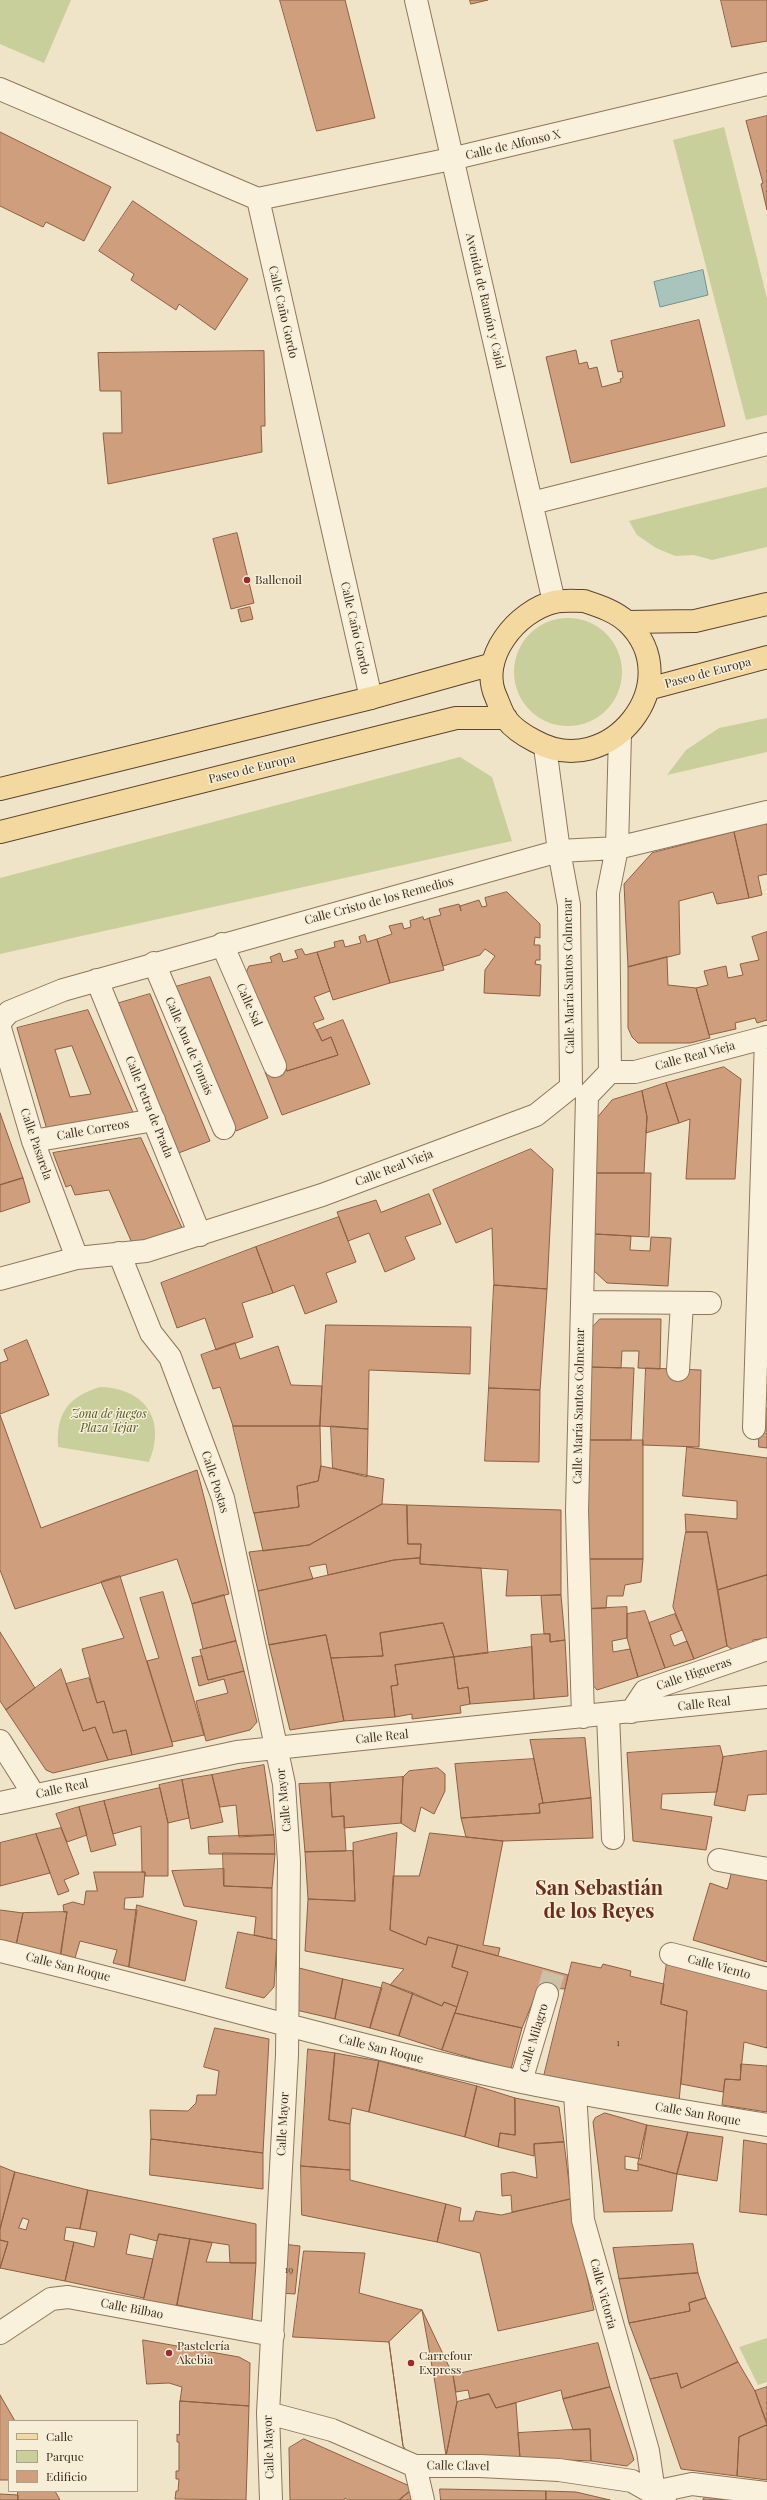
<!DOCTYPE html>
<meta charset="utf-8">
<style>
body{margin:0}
#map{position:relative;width:767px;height:2500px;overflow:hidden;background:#f0e4c8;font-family:"Playfair Display",serif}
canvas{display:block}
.legend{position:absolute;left:8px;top:2420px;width:130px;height:72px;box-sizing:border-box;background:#f7eed8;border:1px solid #ada18e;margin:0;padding:5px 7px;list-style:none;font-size:12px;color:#3d2e20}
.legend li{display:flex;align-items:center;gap:8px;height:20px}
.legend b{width:20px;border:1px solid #ada18e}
</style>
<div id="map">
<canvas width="767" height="2500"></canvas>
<ul class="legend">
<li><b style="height:5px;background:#f3d9a0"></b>Calle</li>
<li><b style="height:11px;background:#c9cf9b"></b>Parque</li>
<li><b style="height:11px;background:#cf9f7d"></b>Edificio</li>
</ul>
</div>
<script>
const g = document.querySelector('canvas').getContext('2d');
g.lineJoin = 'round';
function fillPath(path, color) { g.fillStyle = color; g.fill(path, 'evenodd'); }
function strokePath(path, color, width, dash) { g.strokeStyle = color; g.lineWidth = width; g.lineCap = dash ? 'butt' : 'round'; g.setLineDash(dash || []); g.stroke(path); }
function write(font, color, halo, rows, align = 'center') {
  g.font = font + ' "Playfair Display",serif'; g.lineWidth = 3; g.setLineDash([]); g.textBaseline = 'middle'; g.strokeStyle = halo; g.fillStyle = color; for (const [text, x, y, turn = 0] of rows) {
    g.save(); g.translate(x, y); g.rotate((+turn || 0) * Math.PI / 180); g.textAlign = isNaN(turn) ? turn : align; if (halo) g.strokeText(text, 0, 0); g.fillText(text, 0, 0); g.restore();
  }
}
const green = new Path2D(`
 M0 0H71L44 63 0 44Z
 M724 127 767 298V415L746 420 673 140Z
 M767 487V547L712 560 694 555 675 556 656 548 637 535 629 521Z
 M514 672a54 54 0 1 1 108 0a54 54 0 1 1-108 0Z
 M767 718V752L667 775 686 750 719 728Z
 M460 757 492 777 512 841 0 954V878Z
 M100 1387C145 1388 167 1420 149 1462L58 1447C56 1413 68 1397 100 1387Z
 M767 2338V2382L758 2385 739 2347Z`);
const water = new Path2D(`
 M703 270 708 295 660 307 654 282Z`);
const building = new Path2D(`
 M280 0H345L375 118 317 131Z
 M470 0H488L471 4Z
 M721 0H767V41L732 47Z
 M767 116V210L761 184 763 183 746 121Z
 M0 132 111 187 84 241 46 222 43 227 0 206Z
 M133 201 248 279 215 330 179 304 176 310 131 280 134 274 99 251Z
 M699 320 725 426 571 463 546 357 576 350 579 364 587 362 589 369 597 367 602 387 621 382 620 379 623 378 622 371 618 372 611 341Z
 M264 351 265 426H261L262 452 108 484 103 433H122L121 391H100L98 353Z
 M237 533 254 603 231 609 213 539Z
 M250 607 253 619 241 622 238 610Z
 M767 824V874L758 876 762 895 749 898 734 832Z
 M734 832 749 898 717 904 713 892 679 901 680 954 628 967 624 884 652 853Z
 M507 892 540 924V938L535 937 534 945H540V960H536L535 964 541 965 540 996 484 993 485 970 495 956 485 949 480 955 443 966 429 918 441 915 439 909 459 904 461 911 460 906 479 900 482 907 487 906 485 898Z
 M423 917 424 920 429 918 444 970 390 983 377 939 392 934 389 926 402 923 404 929 411 927 410 921Z
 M767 932V1020L757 1023 755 1018 735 1023 736 1029 709 1035 696 988 708 985 704 971 726 966 728 978 743 975 740 964 759 960 752 937Z
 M365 935 367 942 377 939 390 983 333 1000 317 952 335 947 334 942 343 940 345 947 361 943 359 937Z
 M302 949 305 955 317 952 330 991 314 997 324 1019 313 1023 322 1041 331 1037 338 1055 287 1071 245 975 249 966 272 962 270 957 280 953 283 962 298 958 295 951Z
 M667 957 668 985 696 988 710 1038 690 1043H638L632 1037 628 1028V967Z
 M210 977 268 1118 236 1131 175 987Z
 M150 994 210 1141 176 1154 116 1004Z
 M88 1010 136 1119 48 1133 17 1028ZM72 1046 91 1094 70 1097 55 1050Z
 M343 1020 370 1084 282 1115 265 1072 284 1064 287 1071 338 1055 331 1037 322 1041 317 1030Z
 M724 1067 741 1079 735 1179H686L690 1119 679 1123 666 1083Z
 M666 1083 679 1123 646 1133 647 1117 642 1091Z
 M642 1091 647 1117 644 1173H595L596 1119 612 1100Z
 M0 1113 23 1178 0 1185Z
 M141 1138 183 1230 132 1243 109 1190 75 1195 71 1185 66 1187 53 1153Z
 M531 1149 553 1169 547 1289 494 1285 492 1228 456 1243 433 1190Z
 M595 1173H651L649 1237 595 1234Z
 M23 1178 30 1202 0 1212V1185Z
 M429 1194 441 1224 405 1237 415 1259 385 1272 369 1233 348 1241 337 1212 376 1200 381 1212Z
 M339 1217 356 1262 326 1273 337 1302 305 1314 294 1285 273 1293 256 1247Z
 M595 1234 631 1236 630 1250 650 1251 651 1237 671 1238 668 1286 607 1283 593 1270Z
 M256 1247 273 1293 242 1303 253 1337 216 1350 205 1318 177 1328 161 1283Z
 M494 1285 547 1289 540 1390 489 1388Z
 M600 1319H661L660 1369 638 1368 639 1351H622L621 1368 590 1367 591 1329Z
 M326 1325 471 1327 470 1374 369 1370 368 1429 320 1426Z
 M27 1340 49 1395 0 1414V1363L8 1360 4 1350Z
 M235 1343 240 1359 278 1346 291 1385 322 1386 320 1426H233L220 1387 213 1389 201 1355Z
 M590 1367 634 1368 631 1440H588Z
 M646 1368 701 1370 699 1447 643 1445Z
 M489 1388 540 1390 539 1462 485 1461Z
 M759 1408H767V1448L759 1447Z
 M0 1415 41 1528 197 1470 229 1594 192 1604 177 1559 15 1609 0 1570Z
 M233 1426H320L321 1466 318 1481 297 1486 299 1507 254 1513Z
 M331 1426 368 1429 367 1477 333 1468Z
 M588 1440H643V1559H588Z
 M687 1447 767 1458V1575L718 1590 707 1532H686L685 1514 737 1519V1501L683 1496Z
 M321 1466 384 1479 382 1504 309 1545 263 1551 254 1513 299 1507 297 1486 318 1481Z
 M382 1504 407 1505 408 1544H421L420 1558 394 1560 328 1575 326 1564 309 1567 313 1579 258 1591 249 1552 309 1545Z
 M407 1505 561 1510V1595L506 1596 508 1570 420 1564 421 1544H408Z
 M686 1532H707L727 1646 694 1659 673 1607Z
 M420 1558V1564L481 1568 488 1653 454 1657 443 1623 380 1633 383 1656 331 1658 326 1635 269 1645 258 1591 394 1560Z
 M588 1559H643L641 1582 625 1585 623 1596H607L606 1608 586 1609Z
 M767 1575V1638L753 1640V1645H742V1649L733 1650 727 1646 718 1590Z
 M120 1576 173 1746 132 1755 126 1730 113 1733 104 1701 97 1703 82 1649 124 1638 101 1582Z
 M163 1592 204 1735 172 1742 147 1661 159 1658 140 1598Z
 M224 1595 236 1641 203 1649 192 1604Z
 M561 1595 565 1640 550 1642V1634H544L541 1596Z
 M627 1607V1638L612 1641 613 1652 630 1649 638 1677 597 1690 591 1683 586 1609Z
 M645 1611 665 1668 638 1677 627 1638V1614Z
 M675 1614 682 1630 670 1635 674 1646 687 1641 694 1659 665 1668 649 1623Z
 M443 1623 454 1657 395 1665 398 1685 391 1686 395 1717 344 1721 331 1658 383 1656 380 1633Z
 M0 1632 35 1688 6 1710 0 1701Z
 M550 1634V1642L565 1640 568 1696 534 1699 531 1635Z
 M326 1635 344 1721 290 1730 269 1645Z
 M236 1641 244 1671 208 1680 200 1650Z
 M532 1647 534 1699 470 1704 468 1687 458 1689 454 1657Z
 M202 1656 208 1680 244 1671 257 1722 250 1730 206 1741 196 1701 228 1693 224 1679 199 1686 192 1658Z
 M454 1657 458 1689 468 1687 470 1704 460 1706 461 1713 412 1719V1714L395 1717 391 1686 398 1685 395 1665Z
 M61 1669 83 1731 95 1727 108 1760 53 1773 46 1770 6 1710Z
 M89 1678 97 1703 104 1701 113 1733 126 1730 132 1755 108 1760 95 1727 83 1731 66 1684Z
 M585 1738 591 1798 543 1803 530 1740Z
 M720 1746 723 1757 717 1792 662 1794 661 1809 712 1817 706 1850 633 1841 627 1753Z
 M767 1751V1794L748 1795 745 1811 714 1805 723 1757Z
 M534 1759 543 1803 539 1804 540 1813 461 1818 455 1764Z
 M264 1765 274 1835 239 1837 236 1805 220 1807 212 1775Z
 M438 1768 445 1774V1791L434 1814 421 1807 415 1832 401 1823 403 1777 409 1771Z
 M212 1775 223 1822 191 1829 182 1780Z
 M403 1777 401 1823 344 1828V1816L332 1817 330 1783Z
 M182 1780 189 1818 168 1823 159 1785Z
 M330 1783 332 1817 344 1816 346 1851 305 1852 299 1784Z
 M160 1788 168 1823V1876H145V1872H142L141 1826 113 1834 104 1801Z
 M591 1798 593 1838 503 1841 466 1837 461 1818 540 1813 539 1804Z
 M104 1801 116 1845 91 1852 79 1807Z
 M79 1807 87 1835 67 1842 56 1814Z
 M61 1828 79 1874 64 1880 69 1891 58 1895 36 1834Z
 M397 1833 390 1930 426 1945 428 1937 458 1945 452 1967 468 1972 457 2007 444 2002 442 2006 390 1985 404 1969 305 1951 308 1899 355 1901 353 1843Z
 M430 1833 503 1841 483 1945 500 1948 498 1956 428 1937 426 1945 390 1930 393 1876H419Z
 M36 1834 50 1873 0 1886V1843Z
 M274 1835 275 1854H209L208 1837Z
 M353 1851 355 1901 308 1899 305 1852Z
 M223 1853 275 1854 272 1888 224 1886Z
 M733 1868 767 1878V1962L693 1940 710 1883 727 1889Z
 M224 1869V1886L272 1888V1939L254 1935 256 1917 184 1906 172 1871Z
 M94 1872H145L143 1897 125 1898 124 1909 137 1910 129 1967 113 1963 117 1950 80 1941 75 1958 61 1954 67 1912H64L63 1905 73 1902 84 1905 86 1891H97Z
 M137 1905 197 1921 185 1981 129 1967Z
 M0 1910 23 1913 16 1945 0 1942Z
 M67 1912 60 1956 16 1945 23 1913Z
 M238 1932 277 1940 274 1987 264 1998 226 1988Z
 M458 1945 568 1975 565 1989 539 1987 522 2028 455 2013 468 1972 452 1967Z
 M572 1962 601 1968 603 1964 631 1971 630 1976 664 1984 661 2004 687 2011 679 2102 544 2076Z
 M667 1962 767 1988V2048L744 2042 740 2080 725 2079 723 2092 681 2084 687 2011 661 2004Z
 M299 1968 343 1979 335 2019 296 2010Z
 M343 1979 382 1988 370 2028 335 2019Z
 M383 1982 413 1993 399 2036 370 2028Z
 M413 1993 442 2006 444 2002 457 2007 442 2050 399 2036Z
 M455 2013 522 2028 511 2069 442 2050Z
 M215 2028 269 2039 263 2153 151 2139 150 2110 188 2111 196 2103 197 2095H216L219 2071 204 2067Z
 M308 2049 335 2053 329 2120 350 2124V2170L301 2166Z
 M335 2053 379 2061 369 2112 352 2108 350 2124 329 2120Z
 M379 2061 477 2086 465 2137 369 2112Z
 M741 2064 767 2066V2112L722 2105 725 2079 740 2080Z
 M477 2086 515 2098V2135L500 2133 498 2147 465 2137Z
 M515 2098 559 2107 564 2142 534 2144V2156L498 2147 500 2133 515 2135Z
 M605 2113 647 2125 641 2159 625 2156V2169L638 2171V2164L677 2174 672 2211 604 2212 593 2122 595 2118Z
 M647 2125 688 2132 677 2174 638 2164Z
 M688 2132 723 2137 717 2181 677 2174Z
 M151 2139 263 2153V2189L150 2175Z
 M744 2140 767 2144V2215L740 2212Z
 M564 2142 571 2199 512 2212 511 2195 502 2196 501 2174 513 2172 537 2178 534 2144Z
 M0 2166 15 2172 0 2229Z
 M301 2166 350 2170V2180L446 2204 437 2242 302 2215Z
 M15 2172 88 2190 80 2229 66 2227 64 2240 74 2242 65 2281 0 2268 8 2242 0 2240V2229ZM23 2218 29 2220 26 2230 19 2228Z
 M88 2190 256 2224V2263H230L229 2245 159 2234 157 2241 130 2234 126 2254 153 2259 144 2298 65 2281 74 2242 94 2247 97 2232 80 2229Z
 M571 2199 594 2310 498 2331 480 2253 437 2242 446 2204 461 2208 459 2221H473L476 2211 501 2215Z
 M159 2234 190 2239 177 2305 182 2306 181 2311 143 2303Z
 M190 2239 212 2243 206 2262 256 2263 252 2321 177 2305Z
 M0 2240 8 2242 0 2268Z
 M283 2244 300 2246 295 2294 279 2293Z
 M693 2244 698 2273 619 2279 613 2248Z
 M304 2251 365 2253 359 2293 422 2310 453 2375 457 2402 446 2456 409 2455 403 2446 389 2342 293 2337Z
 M698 2273 706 2298 689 2303 690 2311 629 2323 619 2279Z
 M706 2298 738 2362 681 2388 677 2373 650 2379 629 2323 690 2311 689 2303Z
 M422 2310 435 2383 446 2456 409 2455 403 2446 389 2342Z
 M143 2340 239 2357 250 2363 249 2406 180 2401 182 2387 169 2383 147 2384Z
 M598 2343 610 2387 563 2399 561 2390 496 2408 489 2394 470 2399 468 2390 456 2392 453 2375Z
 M738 2362 755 2391 767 2425 739 2437 737 2476 681 2469 650 2379 677 2373 681 2388Z
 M610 2387 634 2460 627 2466 591 2461 590 2429 573 2430 563 2399Z
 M767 2387V2423L755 2391Z
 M489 2394 496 2408 516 2403 520 2458 446 2456 457 2402Z
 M0 2395 15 2421H9V2480H0Z
 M180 2401 249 2406 246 2500 175 2499 176 2491H178L179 2479H176V2471H179V2442H177V2434L179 2435Z
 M767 2425V2480L737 2476 739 2437Z
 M590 2429 591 2461 520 2458 518 2433Z
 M304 2439 414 2488 399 2500H348L345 2498 344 2500H290L289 2448Z
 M414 2488 416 2500H399Z
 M440 2489 546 2491V2500H441Z
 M18 2491H55L60 2500H18Z
 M546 2491 576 2492 610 2500H546Z
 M0 2494 18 2495V2500H0Z
 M707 2494 733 2500H703Z`);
const minorTunnel = new Path2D(`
 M547 1994 555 1968`);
const minor = new Path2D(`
 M416 0 554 602
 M0 89 258 199
 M258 199 451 159 767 84
 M258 199 371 698
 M532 503 767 444
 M545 747 559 851 569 905 571 1087
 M222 944 275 1066
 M154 963 224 1128
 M97 980 200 1235
 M0 1022 9 1012 63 990 559 851 617 848 767 812
 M0 1028 33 1141 77 1258
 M610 1072 608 893 617 848 620 734
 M587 1096 610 1072H635L767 1037
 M33 1141 154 1120
 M119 1253 151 1333 170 1357 223 1498 284 1784 289 1862 287 2055 268 2413 271 2500
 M0 1279 77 1258 146 1251 322 1195 536 1115 571 1087
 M582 1302 710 1303
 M678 1370 682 1303
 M754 1428 766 1037
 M631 1712 645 1691 767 1649
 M608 1714 613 1838
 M583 1717 577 1511 587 1096
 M0 1741 34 1795
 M0 1803 237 1752 767 1697
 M719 1860 767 1869
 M0 1951C174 1993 346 2044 522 2082 603 2099 685 2111 767 2125
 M671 1954 767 1979
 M521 2081 547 1994
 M575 2093 583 2220 648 2451 654 2492
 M0 2333 51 2299 68 2297 273 2335
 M268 2413 332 2430 415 2466H480L559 2470 632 2481 665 2500
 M415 2466 423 2500
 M654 2492 692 2484 767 2493`);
const major = new Path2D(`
 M584 601C599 606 615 611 627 622 690 682 609 783 535 741 525 736 513 728 506 719 502 713 499 704 496 697 478 658 517 611 554 602 563 600 574 601 584 601Z
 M627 622 695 621 767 604
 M648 689 767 657
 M0 789 371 698 493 664
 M0 832 456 718H506`);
const markers = [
 [247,580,4,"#9e2a2b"],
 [169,2353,4,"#9e2a2b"],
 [411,2363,4,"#9e2a2b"]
];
const numberNames = [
 ["1",618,2043],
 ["19",289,2270]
];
const streetNames = [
 ["Calle de Alfonso X",513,145,-13],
 ["Avenida de Ramón y Cajal",485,301,77],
 ["Calle Caño Gordo",283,312,77],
 ["Calle Caño Gordo",355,628,77],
 ["Paseo de Europa",708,673,-15],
 ["Paseo de Europa",252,769,-14],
 ["Calle Cristo de los Remedios",379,901,-15],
 ["Calle María Santos Colmenar",569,976,-91],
 ["Calle Sal",249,1005,66],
 ["Calle Ana de Tomás",189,1046,67],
 ["Calle Real Vieja",695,1056,-15],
 ["Calle Petra de Prada",149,1107,68],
 ["Calle Correos",93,1130,-10],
 ["Calle Pasarela",36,1144,71],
 ["Calle Real Vieja",394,1168,-21],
 ["Calle María Santos Colmenar",579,1406,-89],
 ["Calle Postas",215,1482,72],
 ["Calle Higueras",694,1674,-19],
 ["Calle Real",704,1704,-6],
 ["Calle Real",382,1737,-6],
 ["Calle Real",62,1789,-12],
 ["Calle Mayor",284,1800,-96],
 ["Calle San Roque",68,1967,14],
 ["Calle Viento",719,1967,15],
 ["Calle Milagro",534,2038,-73],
 ["Calle San Roque",381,2049,14],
 ["Calle San Roque",698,2114,10],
 ["Calle Mayor",283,2124,-87],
 ["Calle Victoria",603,2294,75],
 ["Calle Bilbao",132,2309,11],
 ["Calle Mayor",269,2447,-92],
 ["Calle Clavel",458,2466,1]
];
const poiNames = [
 ["Ballenoil",255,580],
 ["Pastelería",177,2346],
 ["Akebia",177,2360],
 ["Carrefour",419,2356],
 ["Express",419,2370]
];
const parkNames = [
 ["Zona de juegos",109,1414],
 ["Plaza Tejar",109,1428]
];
const townNames = [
 ["San Sebastián",599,1889],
 ["de los Reyes",599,1912]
];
fillPath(green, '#c9cf9b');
fillPath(water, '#a9c4bc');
strokePath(water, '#6f938a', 1);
fillPath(building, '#cf9f7d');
strokePath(building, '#8d5f41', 1);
strokePath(minorTunnel, '#ccc0a6', 22, [22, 11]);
strokePath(minor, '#8d765c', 24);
strokePath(major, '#5b4430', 24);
strokePath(minor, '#faf1dc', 22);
strokePath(major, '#f3d9a0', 22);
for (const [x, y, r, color] of markers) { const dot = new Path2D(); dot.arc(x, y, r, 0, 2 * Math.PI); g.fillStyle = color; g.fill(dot); strokePath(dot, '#f7eed8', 1.5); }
write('10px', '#624a37', null, numberNames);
write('12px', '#3d2e20', '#f7eed8', streetNames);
write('12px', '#3d2e20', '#f7eed8', poiNames, 'left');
write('italic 12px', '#4d5a26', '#f7eed8', parkNames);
write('bold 20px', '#6b2e1e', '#f7eed8', townNames);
</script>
